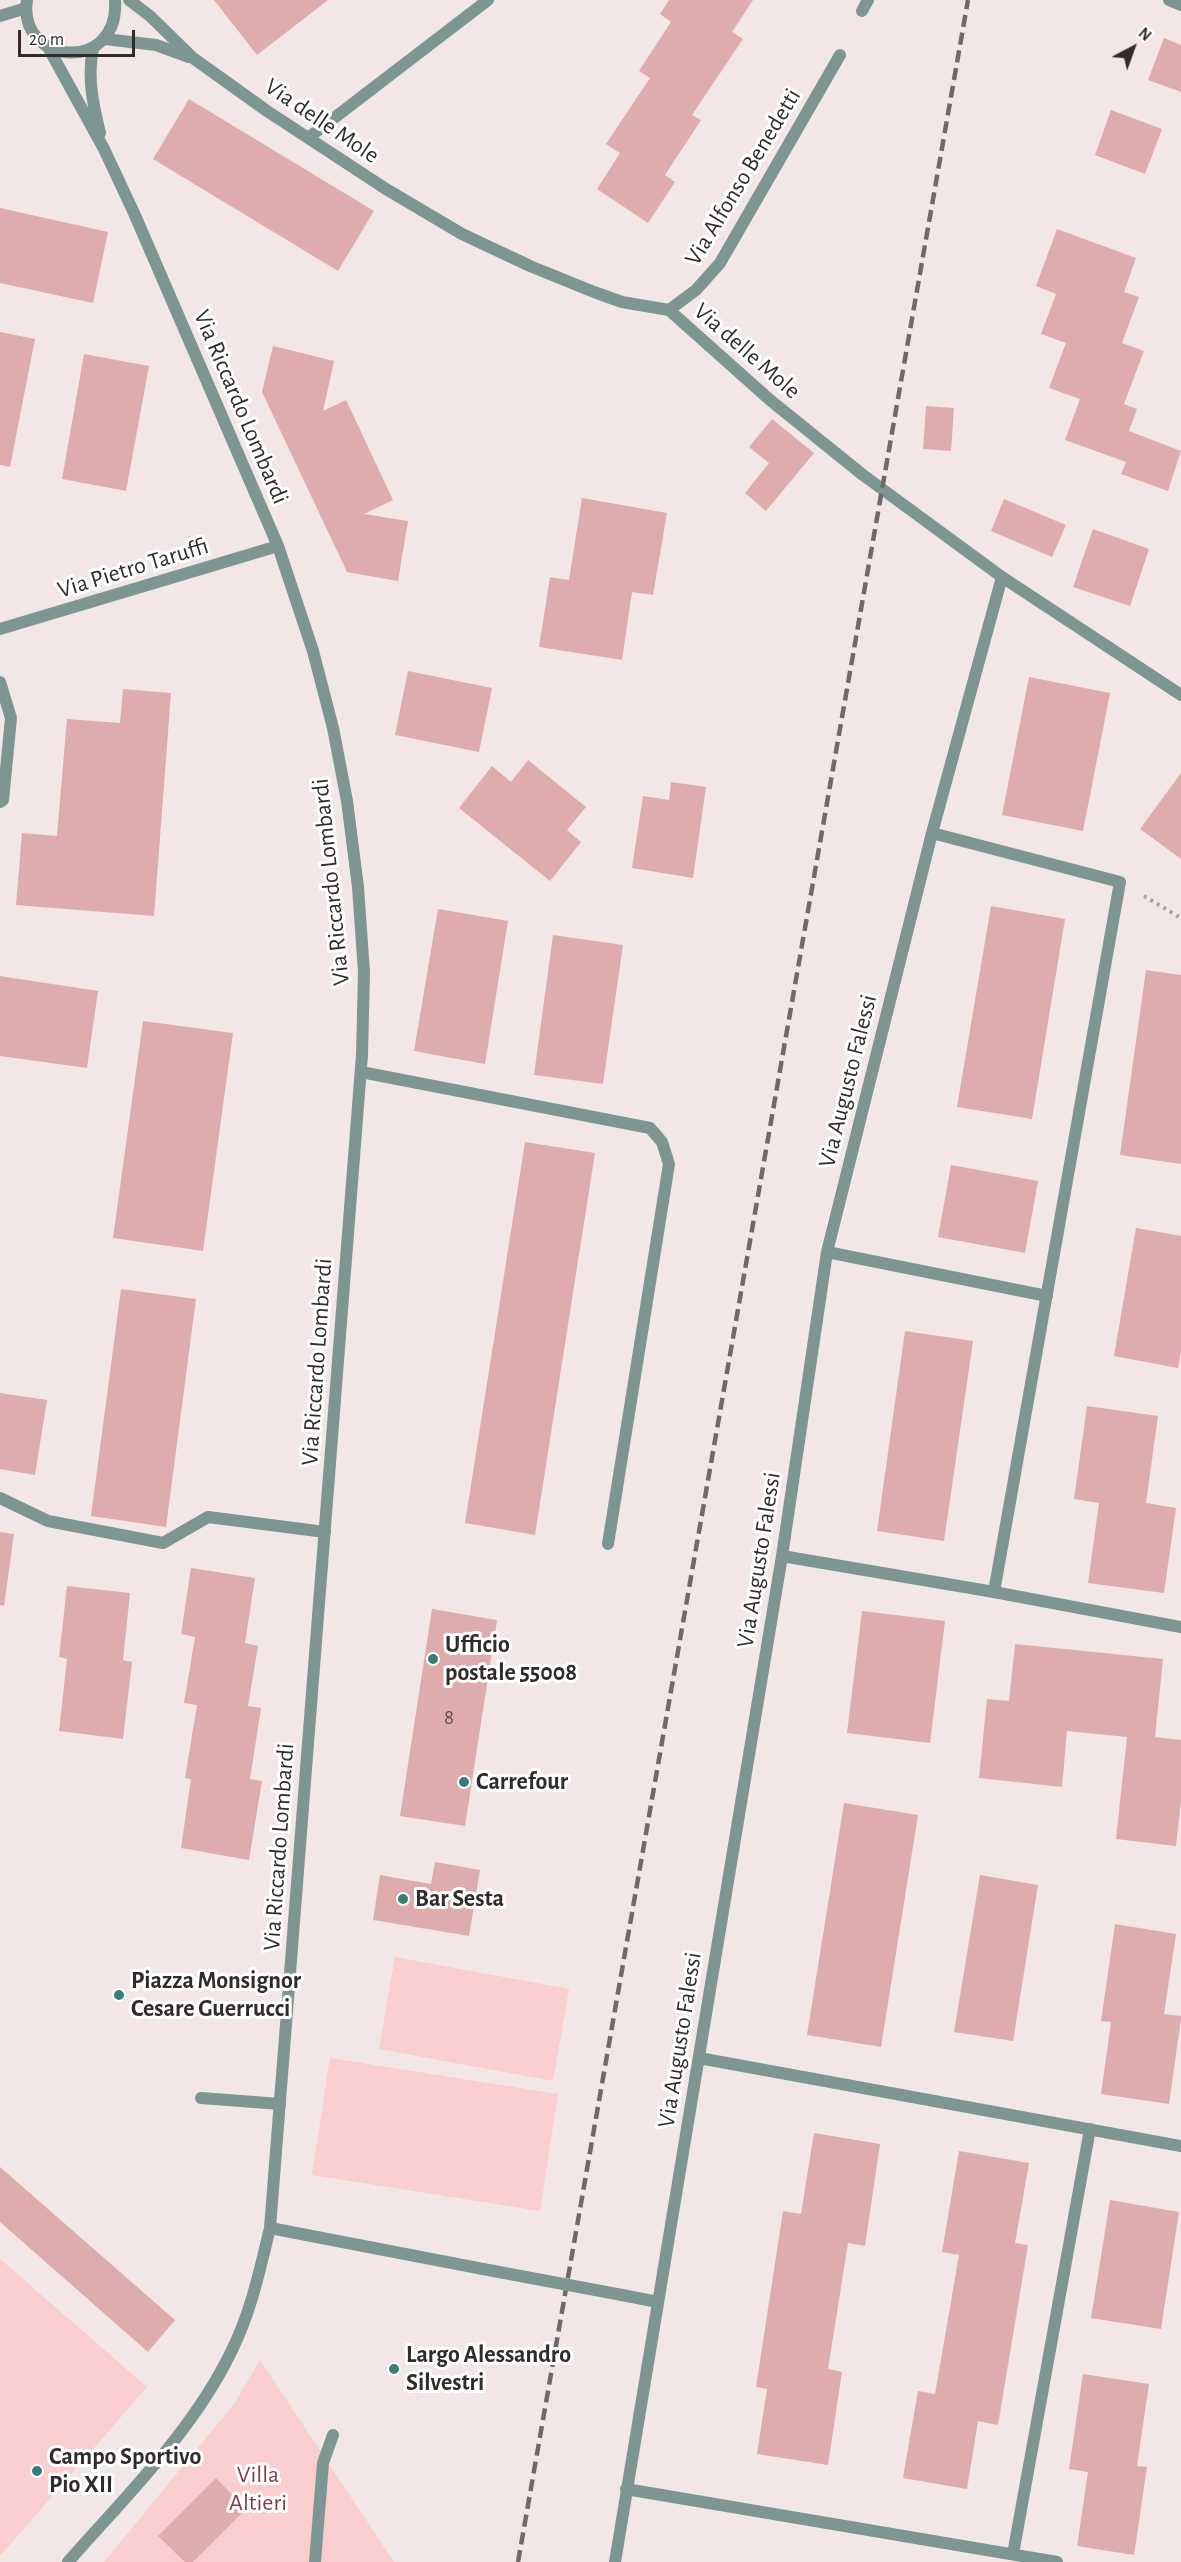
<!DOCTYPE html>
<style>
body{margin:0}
#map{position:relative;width:1181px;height:2562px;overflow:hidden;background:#f2e6e7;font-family:"Alegreya Sans",sans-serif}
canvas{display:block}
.north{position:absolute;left:1103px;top:18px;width:60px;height:60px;-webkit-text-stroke:4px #fff;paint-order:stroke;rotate:41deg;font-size:16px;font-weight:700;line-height:24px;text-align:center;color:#302c2c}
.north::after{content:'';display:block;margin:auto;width:21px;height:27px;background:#302c2c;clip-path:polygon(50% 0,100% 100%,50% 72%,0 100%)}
.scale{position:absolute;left:18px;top:30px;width:117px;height:27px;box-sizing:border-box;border:3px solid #302c2c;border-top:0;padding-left:8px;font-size:18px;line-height:21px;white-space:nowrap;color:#302c2c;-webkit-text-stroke:4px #fff;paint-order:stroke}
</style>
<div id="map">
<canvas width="1181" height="2562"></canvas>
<div class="north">N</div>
<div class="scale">20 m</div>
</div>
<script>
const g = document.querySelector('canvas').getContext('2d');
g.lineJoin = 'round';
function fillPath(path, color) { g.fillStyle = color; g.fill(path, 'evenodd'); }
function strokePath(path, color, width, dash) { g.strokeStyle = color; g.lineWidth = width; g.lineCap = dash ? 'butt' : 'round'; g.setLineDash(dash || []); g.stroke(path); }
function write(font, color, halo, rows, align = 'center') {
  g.font = font + ' "Alegreya Sans",sans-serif'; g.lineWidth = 6; g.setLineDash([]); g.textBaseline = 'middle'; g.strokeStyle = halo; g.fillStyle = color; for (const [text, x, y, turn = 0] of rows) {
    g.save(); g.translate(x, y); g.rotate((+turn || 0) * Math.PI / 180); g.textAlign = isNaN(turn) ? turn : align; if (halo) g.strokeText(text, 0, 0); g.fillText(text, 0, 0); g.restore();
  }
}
const green = new Path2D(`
 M395 1957 569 1989 553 2081 379 2049Z
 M330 2058 558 2094 540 2211 312 2175Z
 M0 2259 147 2387 0 2556Z
 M260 2360 394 2562H104L234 2404Z`);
const building = new Path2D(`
 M214 0H328L257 55Z
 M669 0H753L732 32 743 39 692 115 701 120 665 175 675 182 648 223 597 189 620 153 606 144 650 78 639 71 671 22 660 14Z
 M1164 38 1181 45V92L1148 80Z
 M189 99 374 211 338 271 153 159Z
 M1111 110 1162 129 1145 174 1095 155Z
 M0 208 108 232 93 303 0 283Z
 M1057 229 1136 258 1124 292 1139 297 1122 343 1144 351 1124 404 1137 409 1129 431 1181 451 1168 491 1121 474 1126 462 1065 440 1080 399 1049 388 1066 343 1041 334 1056 294 1036 286Z
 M0 332 35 339 10 467 0 465Z
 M273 346 334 361 323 411 346 400 393 500 364 514 408 521 398 581 347 572 262 392Z
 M84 354 149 366 126 491 62 479Z
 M926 406 954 408 951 451 923 449Z
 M772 419 814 453 766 511 745 493 769 463 749 447Z
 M582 498 667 513 653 595 632 592 622 660 539 647 550 577 569 580Z
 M1004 499 1066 525 1052 557 991 531Z
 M1093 529 1149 549 1130 606 1073 587Z
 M408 671 492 688 479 752 395 735Z
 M1029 677 1110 693 1083 831 1002 815Z
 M123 689 171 693 154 916 16 905 22 833 57 836 67 719 120 723Z
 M528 760 586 807 567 830 581 842 550 881 459 808 492 766 511 782Z
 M1181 773V859L1140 829Z
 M671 782 706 787 693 878 632 868 643 796 669 800Z
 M991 906 1065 919 1032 1119 957 1107Z
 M438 909 508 921 485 1064 414 1051Z
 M553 935 623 945 603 1084 534 1075Z
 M1146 970 1181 975V1164L1120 1155Z
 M0 976 98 991 87 1068 0 1056Z
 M143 1021 233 1033 203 1251 113 1238Z
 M525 1142 595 1153 535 1535 465 1523Z
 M951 1165 1038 1181 1025 1253 938 1237Z
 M1136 1228 1181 1236V1351L1178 1368 1114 1356Z
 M121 1289 196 1299 166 1527 91 1516Z
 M905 1331 973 1341 944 1541 877 1531Z
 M0 1393 47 1400 35 1475 0 1469Z
 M1087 1406 1158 1416 1146 1503 1176 1508 1164 1593 1088 1583 1099 1503 1074 1499Z
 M0 1532 14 1534 4 1606 0 1605Z
 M191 1568 255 1578 245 1643 258 1646 248 1706 261 1708 250 1779 262 1781 249 1860 181 1848 191 1779 185 1778 197 1705 184 1703 195 1637 181 1634Z
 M67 1586 130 1593 123 1660 132 1662 123 1739 59 1731 67 1659 59 1657Z
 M432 1609 497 1620 465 1826 400 1816Z
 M862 1611 945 1621 930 1743 847 1733Z
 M1015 1644 1163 1659 1155 1737 1181 1740V1800L1176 1846 1116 1839 1127 1737 1067 1731 1062 1787 979 1778 987 1699 1009 1701Z
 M844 1803 918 1815 881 2047 807 2035Z
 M435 1862 480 1870 469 1936 373 1920 380 1875 431 1884Z
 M980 1875 1038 1885 1013 2041 954 2032Z
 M1115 1924 1176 1934 1164 2014 1181 2016V2019L1169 2104 1101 2094 1111 2022 1101 2021Z
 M814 2133 880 2144 865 2246 848 2243 828 2369 842 2372 828 2465 757 2454 767 2389 756 2387 783 2211 801 2214Z
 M959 2151 1029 2163 1015 2243 1028 2245 998 2425 978 2421 967 2489 903 2478 918 2391 935 2394 959 2255 942 2252Z
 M0 2167 175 2320 148 2352 0 2222Z
 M1110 2200 1179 2212 1161 2329 1091 2318Z
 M1083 2374 1149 2384 1137 2466 1147 2467 1134 2555 1077 2546 1088 2472 1069 2469Z
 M216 2478 246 2509 193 2562H185L158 2536Z`);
const path = new Path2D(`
 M1144 896 1181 918`);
const lane = new Path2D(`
 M1169 0 1181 5
 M0 16 26 8
 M0 682 11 718 3 800 0 802
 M361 1072 650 1128 662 1142 669 1164 608 1544
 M0 1498 48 1521 163 1543 208 1517 325 1532
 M201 2098 280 2104
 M270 2228 483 2269
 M622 2295 658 2302
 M315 2562 323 2463 333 2435`);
const street = new Path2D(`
 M27 0C17 66 120 74 115 0
 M129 0 150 16 193 58 267 111 386 189 462 234 530 266 594 292 622 302 669 310 770 400 863 475 1002 577 1181 695
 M862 11 868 0
 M105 39 156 45 189 57
 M48 47 104 149 134 213 278 546 313 651 333 728 347 801 358 887 364 972 362 1055 270 2228C260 2269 251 2312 232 2350 194 2430 126 2496 68 2562
 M93 48C87 78 93 104 100 133
 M308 138 488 0
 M669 310 696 290 720 263 840 55
 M0 629 278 546
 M932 833 1120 882 994 1592
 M827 1252 1047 1296
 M782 1556 994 1592 1181 1627
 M699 2058 1181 2146
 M626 2489 1057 2562
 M1013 2554 1090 2129
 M615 2562 782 1556 827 1252 932 833 1002 577`);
const rail = new Path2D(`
 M518 2562 968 0`);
const laneBridge = new Path2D(`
 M483 2269 622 2295`);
const markers = [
 [433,1659,6,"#377e76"],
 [464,1782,6,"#377e76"],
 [403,1899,6,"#377e76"],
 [119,1995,6,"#377e76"],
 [394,2369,6,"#377e76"],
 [37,2471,6,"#377e76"]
];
const numberNames = [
 ["8",449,1718]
];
const streetNames = [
 ["Via delle Mole",322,121,34],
 ["Via Alfonso Benedetti",743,177,-59],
 ["Via delle Mole",747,351,41],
 ["Via Riccardo Lombardi",241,407,67],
 ["Via Pietro Taruffi",133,568,-17],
 ["Via Riccardo Lombardi",331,882,-96],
 ["Via Augusto Falessi",848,1081,-76],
 ["Via Riccardo Lombardi",317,1362,-86],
 ["Via Augusto Falessi",759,1560,-81],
 ["Via Riccardo Lombardi",279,1847,-86],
 ["Via Augusto Falessi",680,2040,-81]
];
const poiNames = [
 ["Ufficio",445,1645],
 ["postale 55008",445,1673],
 ["Carrefour",476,1782],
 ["Bar Sesta",415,1899],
 ["Piazza Monsignor",131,1981],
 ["Cesare Guerrucci",131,2009],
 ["Largo Alessandro",406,2355],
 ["Silvestri",406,2383],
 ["Campo Sportivo",49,2457],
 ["Pio XII",49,2485]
];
const parkNames = [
 ["Villa",258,2475],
 ["Altieri",258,2503]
];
fillPath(green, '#facdcf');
fillPath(building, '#dfacad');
strokePath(path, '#aca3a3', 4, [3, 4.5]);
strokePath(lane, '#7e9692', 12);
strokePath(street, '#7e9692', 12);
strokePath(rail, '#706969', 4.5, [12, 6]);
strokePath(laneBridge, '#7e9692', 12);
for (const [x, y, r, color] of markers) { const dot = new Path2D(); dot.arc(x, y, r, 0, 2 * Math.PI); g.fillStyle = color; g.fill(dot); strokePath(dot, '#fff', 2); }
write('21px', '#5c4c4c', null, numberNames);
write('24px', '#302c2c', '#fff', streetNames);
write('bold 24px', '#302c2c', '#fff', poiNames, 'left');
write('24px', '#803e44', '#fff', parkNames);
</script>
